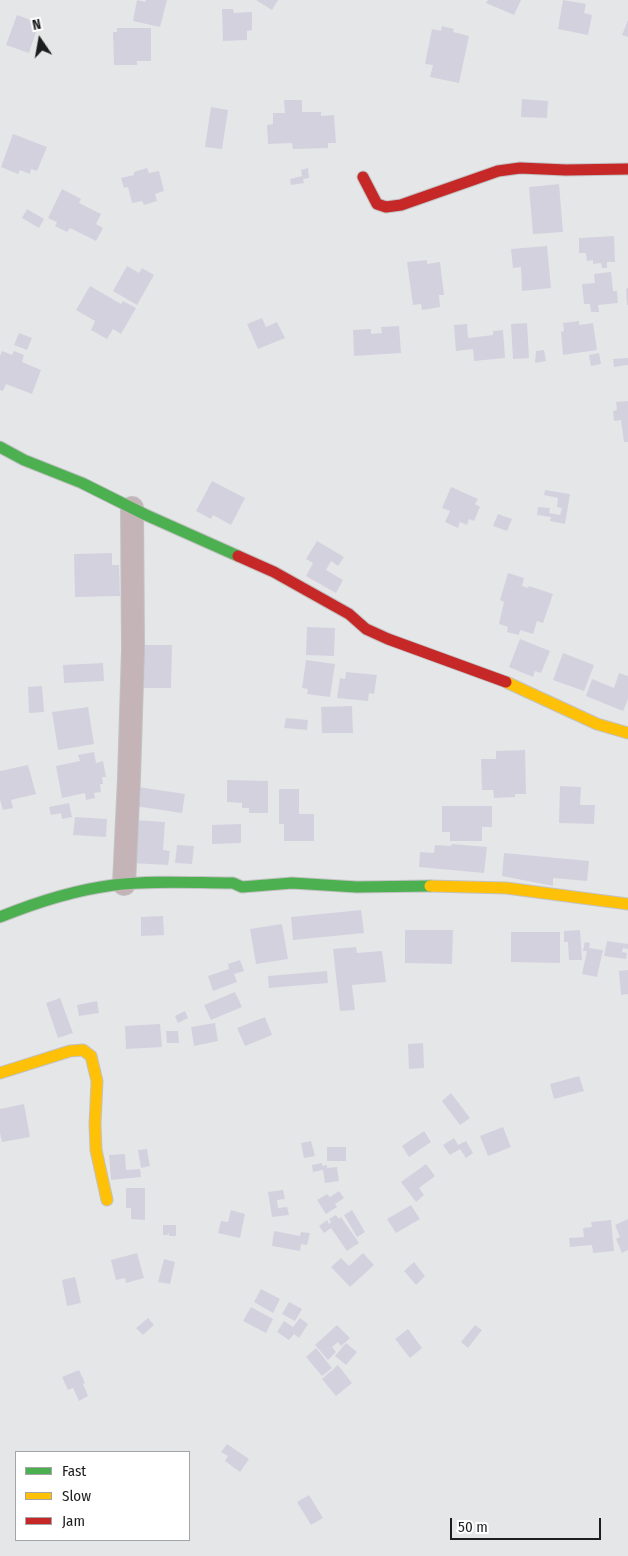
<!DOCTYPE html>
<style>
body{margin:0}
#map{position:relative;width:628px;height:1556px;overflow:hidden;background:#e5e6e8;font-family:"Fira Sans Condensed",sans-serif}
canvas{display:block}
.legend{position:absolute;left:15px;top:1451px;width:175px;height:90px;box-sizing:border-box;background:#fff;border:1px solid #a5a5a5;margin:0;padding:6px 9px;list-style:none;font-size:15px;color:#1d1d1e}
.legend li{display:flex;align-items:center;gap:10px;height:25px}
.legend b{width:25px;border:1px solid #a5a5a5}
.north{position:absolute;left:15px;top:15px;width:50px;height:50px;-webkit-text-stroke:4px #fff;paint-order:stroke;rotate:348deg;font-size:14px;font-weight:700;line-height:20px;text-align:center;color:#1d1d1e}
.north::after{content:'';display:block;margin:auto;width:18px;height:22px;background:#1d1d1e;clip-path:polygon(50% 0,100% 100%,50% 72%,0 100%)}
.scale{position:absolute;left:450px;top:1518px;width:151px;height:22px;box-sizing:border-box;border:2px solid #1d1d1e;border-top:0;padding-left:6px;font-size:15px;line-height:18px;white-space:nowrap;color:#1d1d1e;-webkit-text-stroke:4px #fff;paint-order:stroke}
</style>
<div id="map">
<canvas width="628" height="1556"></canvas>
<ul class="legend">
<li><b style="height:6px;background:#4caf50"></b>Fast</li>
<li><b style="height:6px;background:#ffc107"></b>Slow</li>
<li><b style="height:6px;background:#c62828"></b>Jam</li>
</ul>
<div class="north">N</div>
<div class="scale">50 m</div>
</div>
<script>
const g = document.querySelector('canvas').getContext('2d');
g.lineJoin = 'round';
function fillPath(path, color) { g.fillStyle = color; g.fill(path, 'evenodd'); }
function strokePath(path, color, width, dash) { g.strokeStyle = color; g.lineWidth = width; g.lineCap = dash ? 'butt' : 'round'; g.setLineDash(dash || []); g.stroke(path); }
const building = new Path2D(`
 M137 0 145 2 146 0H167L160 27 133 21Z
 M256 0H278L272 10Z
 M488 0H521L514 15 486 3Z
 M563 0 586 4 584 13 592 15 588 35 558 29Z
 M222 9H233L234 13 252 12V30L247 31V40L223 41Z
 M17 15 39 23 29 53 6 45Z
 M628 20V37L622 35Z
 M442 26 454 29 453 32 469 36 459 83 430 77 433 65 425 64 432 29 441 31Z
 M117 28H151V61H137V65H114L113 32H117Z
 M522 99 548 101 547 118 521 117Z
 M284 100H302V112H321V116L334 115 336 143H328V148L293 149 292 143 268 144 267 125 273 124V113H285Z
 M211 107 228 110 222 149 205 147Z
 M13 134 47 147 37 171 31 169 30 174 20 170 18 174 1 167Z
 M147 168 149 173 159 171 164 191 155 194 157 201 144 205 142 201 132 203 128 187 124 188 121 178 134 175V172Z
 M308 168 309 178 303 179 304 183 291 185 290 179 302 176 301 170Z
 M559 184 563 232 533 234 529 187Z
 M62 189 81 199 79 203 101 214 96 224 103 228 96 241 70 228 67 232 55 226 57 222 48 218Z
 M27 209 44 219 39 228 22 218Z
 M614 236 615 262H607V268H602L601 263 593 264V260L587 261 586 253H579V238Z
 M547 246 551 288 522 291 521 267 513 268 511 249Z
 M427 260V264L440 262 444 295H439L440 307 422 310 421 304 413 305 407 262Z
 M127 266 139 273 142 268 154 275 137 305 113 291Z
 M611 272 613 291H617L618 303 598 305 599 312H591L590 304H584L582 284 595 283 594 274Z
 M90 286 121 304 123 301 136 308 121 334 113 329 107 339 91 330 95 321 76 310Z
 M628 288V305H627L626 289Z
 M262 318 266 327 277 322 285 338 258 349 247 324Z
 M579 321V325L593 323 597 350 563 355 561 332 564 331 563 323Z
 M527 323 529 358 513 359 511 324Z
 M467 324 468 338 493 335V331L503 330 505 358 474 361 473 349 456 351 454 325Z
 M399 326 401 353 354 356 353 330 371 329V334L382 333 381 327Z
 M19 333 32 338 27 350 14 345Z
 M544 350 546 361 535 363 536 351Z
 M2 351 12 355 14 351 24 355 22 362 41 370 32 394 6 384 3 391 0 390V356Z
 M599 353 601 364 591 366 589 355Z
 M628 358V365L614 367 613 359Z
 M628 401V442H624L621 420 614 421 613 411 617 410 616 402Z
 M212 481 245 498 231 525 213 515 211 519 196 511Z
 M451 487 478 499 475 504 480 507 474 521 469 519 467 525 460 522 458 528 445 522 450 511 442 508Z
 M545 490 570 494 565 524 550 521 551 517 537 515 538 507 550 508 549 513 560 515 562 508 557 507 558 498 544 495Z
 M498 514 512 519 507 531 493 526Z
 M317 541 344 557 338 566 331 561 326 570 343 580 336 593 306 576 313 563 306 559Z
 M112 553V565H119L120 596 75 597 74 554Z
 M508 573 524 578 522 586 528 588 529 586 553 594 543 623 537 621 533 634 520 630 519 635 507 632 508 627 499 624 504 602 500 600Z
 M307 627 335 628 334 656 306 655Z
 M520 639 550 651 541 673 535 671 533 677 509 667Z
 M144 645H172L171 688H143Z
 M563 653 594 665 584 691 553 680Z
 M306 660 335 664 330 697 307 694 308 689 302 688Z
 M103 663 104 681 64 683 63 665Z
 M346 672 377 675 374 694 369 693 368 701 337 698 340 678 345 679Z
 M619 673 628 676V699L623 711 586 696 592 679 614 688Z
 M42 686 44 712 29 713 28 687Z
 M352 706 353 733H322L321 707Z
 M88 707 94 744 58 750 52 712Z
 M286 718 308 720 307 730 284 728Z
 M525 750 526 794H515V797L494 798 493 790H482L481 759H496V751Z
 M94 752 96 763 103 761 106 777H102L103 784H100L101 792 94 793 95 798 86 800 85 793 62 798 56 766 80 761 78 755Z
 M28 765 36 794 11 800 13 808 3 810 0 800V771Z
 M227 780 268 781V813H249V808H242V803L227 802Z
 M560 786 581 787 580 805H595L594 824 559 823Z
 M138 787 185 794 182 813 135 806Z
 M279 789H299V814H314V841H284V824H279Z
 M69 803 72 817 62 819 61 813 51 815 49 807Z
 M442 806H492V827H482V841H450V832H442Z
 M75 817 107 819 106 837 73 835Z
 M134 820 165 822 163 850 170 851 168 865 131 863Z
 M241 824V843L212 844V825Z
 M452 844 487 847 484 873 419 867 420 852 434 853 435 845 451 846Z
 M177 845 194 846 192 864 175 863Z
 M504 853 589 861 587 881 553 878V886L502 876Z
 M361 910 364 933 293 940 291 917Z
 M163 916 164 935 141 936V917Z
 M282 924 288 959 256 964 250 929Z
 M405 930H453L452 964 405 963Z
 M580 930 582 960H569L568 942H564V931Z
 M511 932H560V963L511 962Z
 M607 941 628 944V949L623 948 622 952 627 953 626 959 604 956Z
 M585 942 590 943 589 948 603 950 597 977 582 974 587 951H583Z
 M356 947 357 953 382 951 386 982 352 985 355 1010 340 1011 333 949Z
 M240 960 244 971 234 974 237 982 213 991 208 976 229 969 228 964Z
 M628 970V994L621 995 619 971Z
 M327 971 328 983 269 988 268 976Z
 M235 992 242 1007 211 1020 204 1005Z
 M60 998 73 1033 58 1038 46 1003Z
 M97 1001 99 1013 79 1016 77 1005Z
 M185 1011 188 1018 178 1023 175 1016Z
 M265 1017 272 1035 245 1046 237 1028Z
 M215 1023 218 1041 194 1046 191 1027Z
 M160 1024 162 1047 126 1049 125 1026Z
 M166 1031H178L179 1043H167Z
 M423 1043 424 1068 409 1069 408 1044Z
 M579 1076 584 1091 554 1099 550 1084Z
 M451 1093 470 1118 460 1125 442 1101Z
 M24 1104 30 1137 2 1142 0 1133V1109Z
 M503 1127 511 1147 488 1156 480 1136Z
 M424 1131 431 1142 409 1157 402 1146Z
 M454 1138 458 1145 466 1141 473 1153 466 1158 460 1149 450 1155 443 1145Z
 M311 1141 315 1156 304 1158 301 1143Z
 M327 1147H346V1161H327Z
 M147 1149 150 1166 141 1168 138 1150Z
 M125 1154 126 1170 140 1169 141 1177 111 1180 109 1155Z
 M322 1163V1166L327 1165V1168L337 1167 339 1181 325 1183 323 1170 313 1172 312 1165Z
 M426 1164 435 1176 419 1188 424 1195 416 1202 401 1182Z
 M126 1188H145V1220L131 1219V1208H126Z
 M283 1190 285 1199 277 1200 278 1208 287 1207 289 1215 272 1217 268 1192Z
 M339 1191 344 1198 335 1204 337 1207 326 1214 317 1200 327 1194 330 1197Z
 M411 1205 420 1219 396 1233 387 1219Z
 M231 1210 245 1214 240 1238 218 1233 221 1221 228 1222Z
 M352 1210 365 1232 357 1237 344 1215Z
 M336 1215 339 1219 341 1217 359 1243 347 1251 331 1228 324 1233 319 1226 327 1220 329 1224 331 1222 329 1219Z
 M628 1219V1250L622 1253 616 1239 620 1237 615 1225Z
 M611 1220 614 1251 593 1253 592 1245 570 1247 569 1238 584 1237 583 1228 592 1227 591 1222Z
 M163 1225H176V1236H169V1233L167 1235H163Z
 M274 1231 300 1236 301 1232 310 1233 307 1245 301 1244 300 1251 272 1246Z
 M137 1253 144 1278 126 1283 125 1278 116 1280 111 1260Z
 M363 1253 374 1265 350 1287 331 1267 341 1258 349 1266Z
 M164 1259 175 1262 170 1284 158 1282Z
 M414 1262 425 1276 416 1285 404 1271Z
 M75 1277 81 1303 67 1306 62 1280Z
 M261 1289 280 1299 273 1313 254 1302Z
 M289 1302 302 1309 295 1321 282 1314Z
 M251 1307 273 1319 266 1333 243 1321Z
 M148 1318 154 1325 143 1335 136 1328Z
 M300 1318 308 1324 299 1338 294 1334 289 1340 277 1332 284 1321 293 1327Z
 M337 1325 350 1338 341 1346 338 1342 332 1347 336 1352 328 1360 315 1345Z
 M475 1325 482 1330 468 1348 461 1342Z
 M408 1329 422 1348 410 1358 395 1339Z
 M346 1343 357 1352 346 1365 335 1356Z
 M316 1348 332 1368 322 1376 306 1357Z
 M338 1365 352 1383 336 1396 322 1379Z
 M79 1370 85 1383 83 1384 88 1396 79 1401 73 1388 68 1390 62 1377Z
 M227 1444 249 1459 240 1472 225 1461 228 1456 221 1452Z
 M309 1495 323 1518 311 1525 297 1502Z`);
const street = new Path2D(`
 M124 884 129 778 133 649 132 508`);
const fast = new Path2D(`
 M0 447 24 460 82 483 146 515 238 556
 M0 917C37 902 75 890 114 885 153 880 194 883 233 883L242 887 292 883 357 887 430 886`);
const slow = new Path2D(`
 M506 682 597 724 628 733
 M430 886 506 888 628 904
 M0 1073 70 1051 83 1050 91 1056 97 1081 95 1124 96 1150 107 1200`);
const jam = new Path2D(`
 M363 177 377 204 386 207 401 205 498 171 520 168 566 170 628 169
 M238 556 274 572 349 614 366 629 388 639 506 682`);
fillPath(building, '#d4d1df');
strokePath(street, '#c2c2c3', 24);
strokePath(fast, '#c2c2c3', 13);
strokePath(slow, '#c2c2c3', 13);
strokePath(jam, '#c2c2c3', 13);
strokePath(street, '#c4b4b8', 22);
strokePath(fast, '#4caf50', 11);
strokePath(slow, '#ffc107', 11);
strokePath(jam, '#c62828', 11);
</script>
